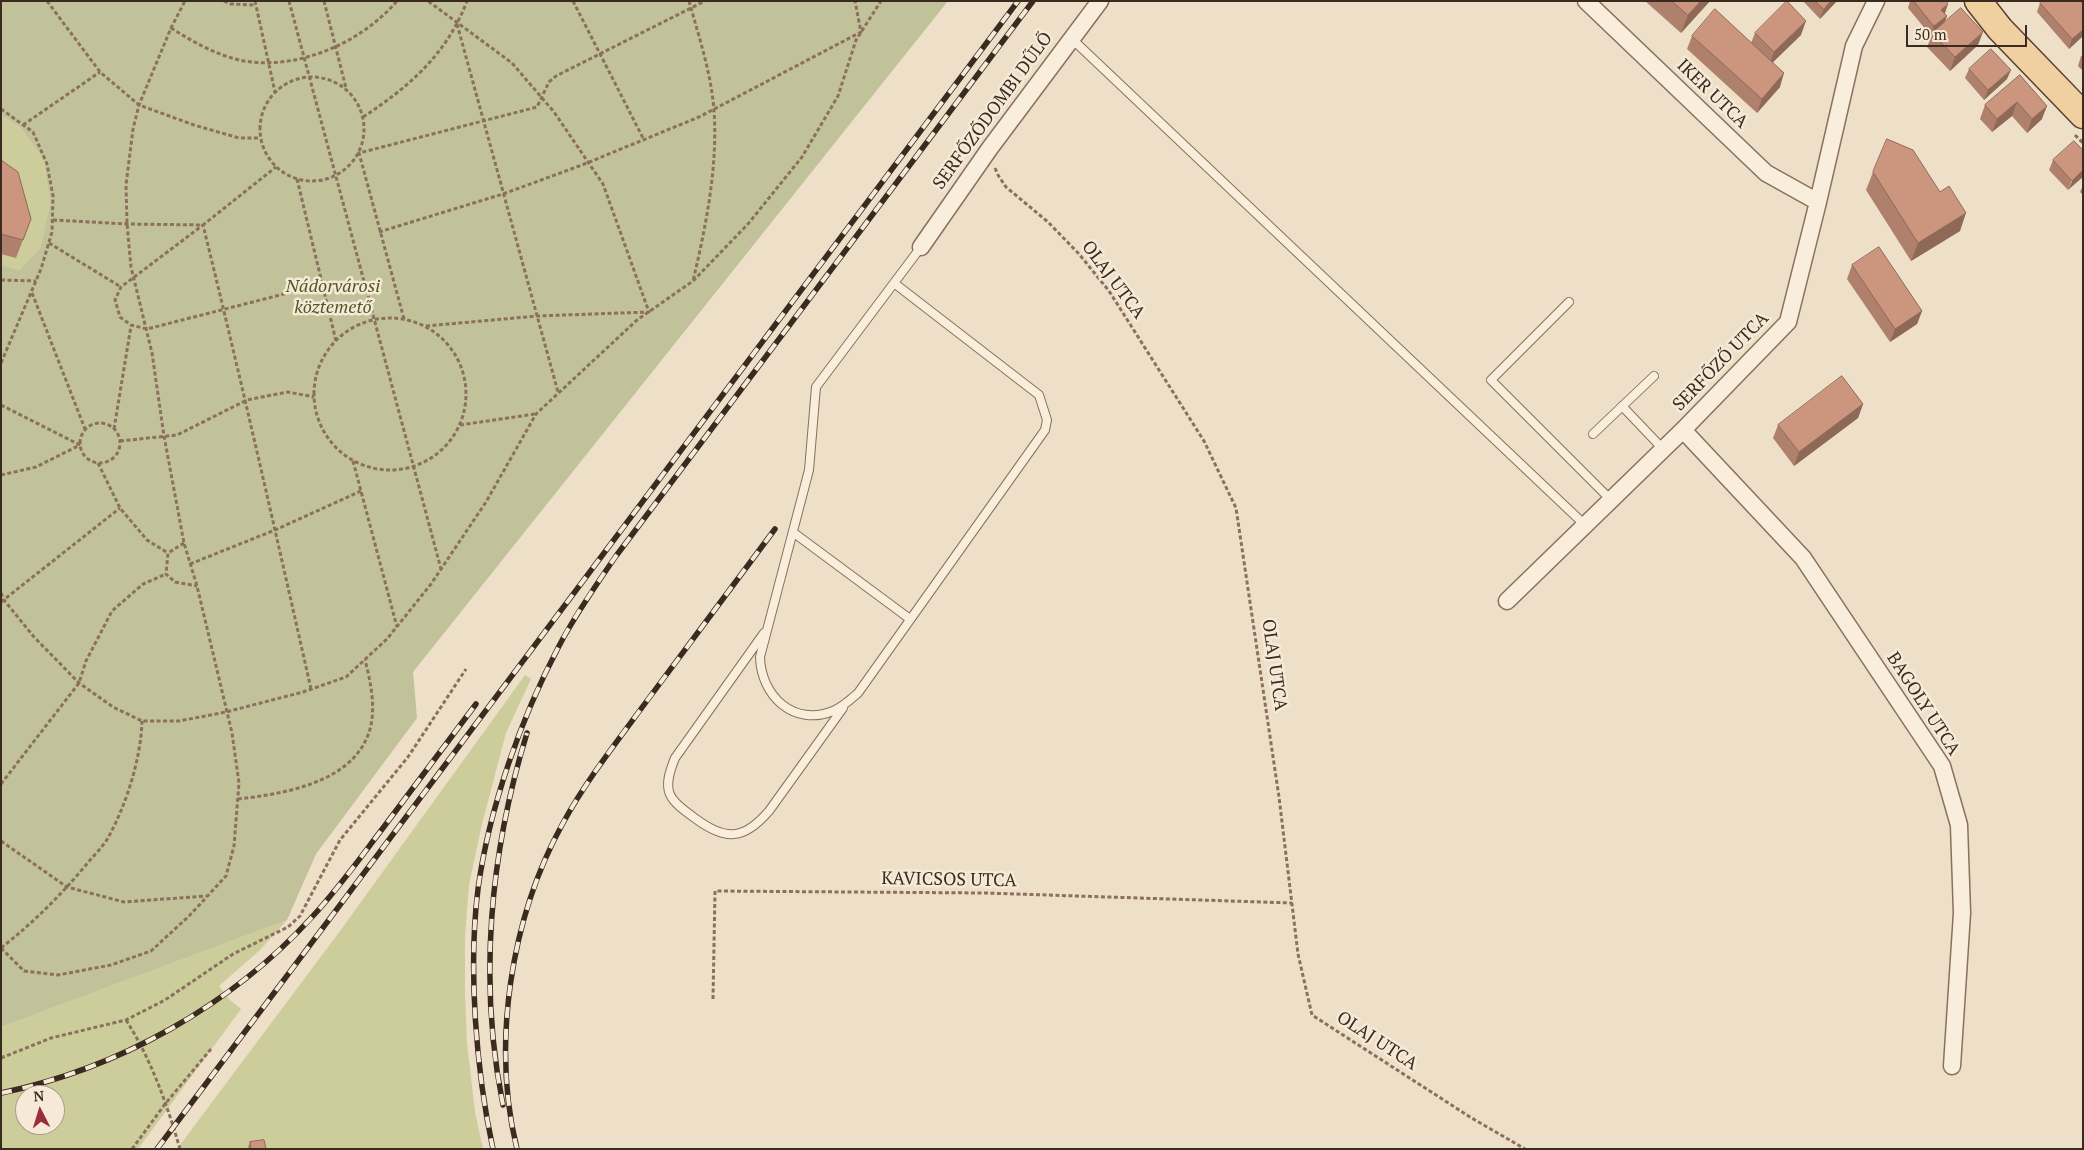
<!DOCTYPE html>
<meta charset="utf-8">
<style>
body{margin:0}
#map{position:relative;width:2084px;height:1150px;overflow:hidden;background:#eedfc8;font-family:"PT Serif",serif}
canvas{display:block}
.frame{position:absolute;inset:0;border:2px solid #3b2a20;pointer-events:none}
.north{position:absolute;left:15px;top:1085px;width:50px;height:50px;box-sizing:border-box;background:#f6ead7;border:1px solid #ab9d8e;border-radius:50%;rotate:355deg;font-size:14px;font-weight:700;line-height:20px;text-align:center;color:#3b2a20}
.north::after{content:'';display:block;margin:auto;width:18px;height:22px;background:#992d39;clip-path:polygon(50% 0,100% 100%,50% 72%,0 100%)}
.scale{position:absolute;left:1906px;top:25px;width:121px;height:22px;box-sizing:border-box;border:2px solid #3b2a20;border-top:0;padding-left:6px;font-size:15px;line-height:18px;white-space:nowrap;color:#3b2a20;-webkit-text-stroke:4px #f6ead7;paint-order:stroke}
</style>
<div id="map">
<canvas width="2084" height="1150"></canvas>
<div class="frame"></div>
<div class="north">N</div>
<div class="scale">50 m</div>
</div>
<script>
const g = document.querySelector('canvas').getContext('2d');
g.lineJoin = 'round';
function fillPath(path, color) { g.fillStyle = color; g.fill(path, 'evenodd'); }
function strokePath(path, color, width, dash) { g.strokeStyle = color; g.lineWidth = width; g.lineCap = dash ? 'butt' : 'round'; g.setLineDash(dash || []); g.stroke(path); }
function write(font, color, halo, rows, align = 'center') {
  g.font = font + ' "PT Serif",serif'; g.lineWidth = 5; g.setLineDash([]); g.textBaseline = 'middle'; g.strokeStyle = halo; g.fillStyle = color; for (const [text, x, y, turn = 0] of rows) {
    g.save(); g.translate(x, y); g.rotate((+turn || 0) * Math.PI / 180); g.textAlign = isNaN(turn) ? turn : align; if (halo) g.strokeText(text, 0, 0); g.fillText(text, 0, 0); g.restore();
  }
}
const green = new Path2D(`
 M1 115 20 127 44 160 50 203 40 249 19 270 1 265Z
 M525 675 531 679 506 733 482 824 469 885 465 937V993L467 1043 475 1112 483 1149H177L340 931Z
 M287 920 260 950 219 986 230 1000 241 1009 138 1149H1V1027ZM25 1095H55V1125H25Z`);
const cemetery = new Path2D(`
 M1 1H948L413 672 417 718 316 854 287 920 1 1027V265L19 270 40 249 50 203 44 160 20 127 1 115Z`);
const path = new Path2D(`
 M47 1 100 72 139 105 194 125 239 138H260
 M224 1 231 4 256 5
 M255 1 275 92
 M289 1 441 569
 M324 1 346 88
 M573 1 644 140
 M689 1C699 37 711 73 714 110 718 166 706 226 693 281
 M457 24 558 392
 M171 28C193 42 218 56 244 61 299 70 361 43 397 1
 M260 129a52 52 0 1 1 104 0a52 52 0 1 1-104 0Z
 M1 109 33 132 47 164 53 196 52 232 41 269 1 363
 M363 117C409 87 447 54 467 1
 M23 125 100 72
 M2075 135 2083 143
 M995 168 998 175 1006 187 1048 222 1079 254 1109 291 1204 441 1236 508 1279 797 1298 954 1312 1015 1470 1117 1525 1149
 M297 179 336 341
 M53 220 127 224 203 225 276 167
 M379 232 503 194 582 165 699 117 861 32 855 1
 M49 243 121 287
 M1 280 36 281
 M32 293 85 429
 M314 394a76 76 0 1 1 152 0a76 76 0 1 1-152 0Z
 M404 319 359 153 537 107 549 82 556 76 705 1
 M426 326 537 316 649 312 603 184 554 112 512 63 428 1
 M1 405 80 445
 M80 443a20 20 0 1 1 40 0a20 20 0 1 1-40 0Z
 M460 425 535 414
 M114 429 131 326
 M120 441 177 435 247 400 288 392 314 397
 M353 461 397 627
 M98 463 120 508 147 540 168 553
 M1 475 36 467 80 445
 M184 543 168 553 166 574 175 582 197 586
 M190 564 275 530 361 491
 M1 593 4 600 34 637 79 683 113 707 142 721H179L226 712 303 692 346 677 387 639 431 584 486 502 536 414 637 320 693 281 748 224 802 157 838 96 856 40 881 1
 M1 602 120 508
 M311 689C276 534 241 379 203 225L121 287 115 300 120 317 131 325 147 329 323 284
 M1 784 79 683 86 661 112 611 143 584 166 574
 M238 799C283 794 350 783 368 735 377 712 371 683 365 660
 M1 841 67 887 124 902 206 896
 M1 948 24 971 58 975 111 965 151 951 189 916 226 876 234 846 239 783 232 733 197 586 184 543 164 436 152 353 131 267 127 224 126 185 133 129 139 105 171 28 185 1
 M1 948C34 922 59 897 86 865 93 856 102 848 108 838 126 805 141 759 142 721
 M713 999 715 891 985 893 1292 903
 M126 1020C151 1059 167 1104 180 1149
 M1 1058 51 1038 126 1020 165 1000 233 954 288 927 300 916 340 840 408 757 466 669
 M132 1149 165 1104 211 1049`);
const service = new Path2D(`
 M1071 38 1585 525
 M894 283 1039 395 1047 420 1045 430 858 693C850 700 843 707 833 711 794 727 761 696 760 657L809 470 816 387 921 247
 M1569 302 1491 380 1611 500
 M1622 406 1663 449
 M1593 434 1654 376
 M794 533 910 619
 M764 633 675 758C661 792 668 799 696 819 726 841 744 840 769 811L843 708`);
const minor = new Path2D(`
 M1586 1 1766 173 1818 202
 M921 247 990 148 1100 1
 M1683 430 1803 558 1942 766 1959 825 1962 913 1952 1066
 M1507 601 1683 430 1788 322 1818 202 1854 46 1876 1`);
const primary = new Path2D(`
 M1978 1 2000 29 2083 115`);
const rail = new Path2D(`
 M1 1093C118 1069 232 1005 312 917 338 889 360 858 383 828 414 787 445 745 476 704
 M503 1105C478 981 490 853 527 733
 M157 1149 1018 1
 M493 1149C476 1071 468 968 478 889 489 808 521 718 559 646 575 615 596 585 616 556L1033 1
 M517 1149C491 1044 511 917 563 823 587 779 619 739 649 698 691 642 733 585 775 529`);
const wall = new Path2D(`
 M1645 1H1710L1681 33Z
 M1803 1H1837L1820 19Z
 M1910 1H1946L1945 14 1947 16 1945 22 1978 45 1950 71 1927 47 1932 35 1931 36 1908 8Z
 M2040 3 2083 4V36L2069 49 2037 12Z
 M1755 33 1801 35 1773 62 1780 87 1757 113 1687 49 1692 36 1751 43Z
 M2083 55V71L2078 66 2081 56Z
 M1969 69 2007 79 1984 100 1965 78Z
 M2020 75 2042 119 2027 133 2012 116 1992 132 1980 119 1985 105Z
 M2083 150 2068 190 2049 170 2053 160Z
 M1 160 31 219 16 258 1 254Z
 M1873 172 1960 231 1911 261 1866 190Z
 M2083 185V195L2080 192Z
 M1852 265 1922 311 1917 324 1890 342 1847 279Z
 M1863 404 1858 418 1794 466 1773 438 1778 425Z
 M250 1142 266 1149H249L248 1147Z`);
const shadedWall = new Path2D(`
 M1701 1H1710L1681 33 1688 15Z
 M1831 1H1837L1820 19 1824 9Z
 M1948 4 1945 13 1938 19 1941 10Z
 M1947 16 1943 25 1932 33 1931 36 1934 26Z
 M1806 21 1801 35 1769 66 1774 52Z
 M2083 30V36L2069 49 2072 39Z
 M1983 32 1978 45 1950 71 1955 57Z
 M2011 70 2007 79 1984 100 1988 90Z
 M1784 73 1780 87 1757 113 1762 99Z
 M2017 102 2012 116 1992 132 1997 119Z
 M2047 106 2042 119 2027 133 2032 119Z
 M2083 170V177L2068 190 2072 181Z
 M1966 213 1960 231 1911 261 1918 243Z
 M1922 311 1917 324 1890 342 1895 329Z
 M1863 404 1858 418 1794 466 1799 452Z`);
const building = new Path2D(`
 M1672 1H1701L1688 15Z
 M1787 1 1806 21 1774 52 1755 33Z
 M1815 1H1831L1824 9Z
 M1914 1H1946L1948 4 1941 10 1947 16 1934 26Z
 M2042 1H2081L2083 4V30L2072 39 2040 3Z
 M1961 8 1983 32 1955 57 1932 33Z
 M1715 9 1784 73 1762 99 1692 36Z
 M1991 49 2011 70 1988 90 1969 69Z
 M2020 75 2047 106 2032 119 2017 102 1997 119 1985 105Z
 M1887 139 1913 150 1940 192 1949 186 1966 213 1918 243 1873 172Z
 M2074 141 2083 150V170L2072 181 2053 160Z
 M1 160 18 172 31 219 23 240 1 234Z
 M1879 247 1922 311 1895 329 1852 265Z
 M1842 376 1863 404 1799 452 1778 425Z
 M264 1140 266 1149H251L250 1142Z`);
const streetNames = [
 ["IKER UTCA",1712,94,44],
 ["SERFŐZŐDOMBI DŰLŐ",993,111,-54],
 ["OLAJ UTCA",1113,280,53],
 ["SERFŐZŐ UTCA",1721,362,-46],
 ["OLAJ UTCA",1274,665,82],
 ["BAGOLY UTCA",1923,704,57],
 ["KAVICSOS UTCA",949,880,1],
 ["OLAJ UTCA",1377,1041,33]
];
const parkNames = [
 ["Nádorvárosi",333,287],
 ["köztemető",333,308]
];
fillPath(green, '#cccd9b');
fillPath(cemetery, '#c1c29a');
strokePath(service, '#8a705d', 10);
strokePath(minor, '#8a705d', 19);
strokePath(primary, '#593f31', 29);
strokePath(path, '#8a705d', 3, [4, 2.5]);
strokePath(service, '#f9eddb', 8);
strokePath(minor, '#f9eddb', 16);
strokePath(primary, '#f0cfa1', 26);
strokePath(rail, '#3b2a20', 5.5);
strokePath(rail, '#f6ead7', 4, [11]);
fillPath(wall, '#af816c');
fillPath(shadedWall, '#8f6958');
fillPath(building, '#cc967e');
strokePath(building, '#8f6958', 1);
write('18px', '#3b2a20', '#f6ead7', streetNames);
write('italic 18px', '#505727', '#f6ead7', parkNames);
</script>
